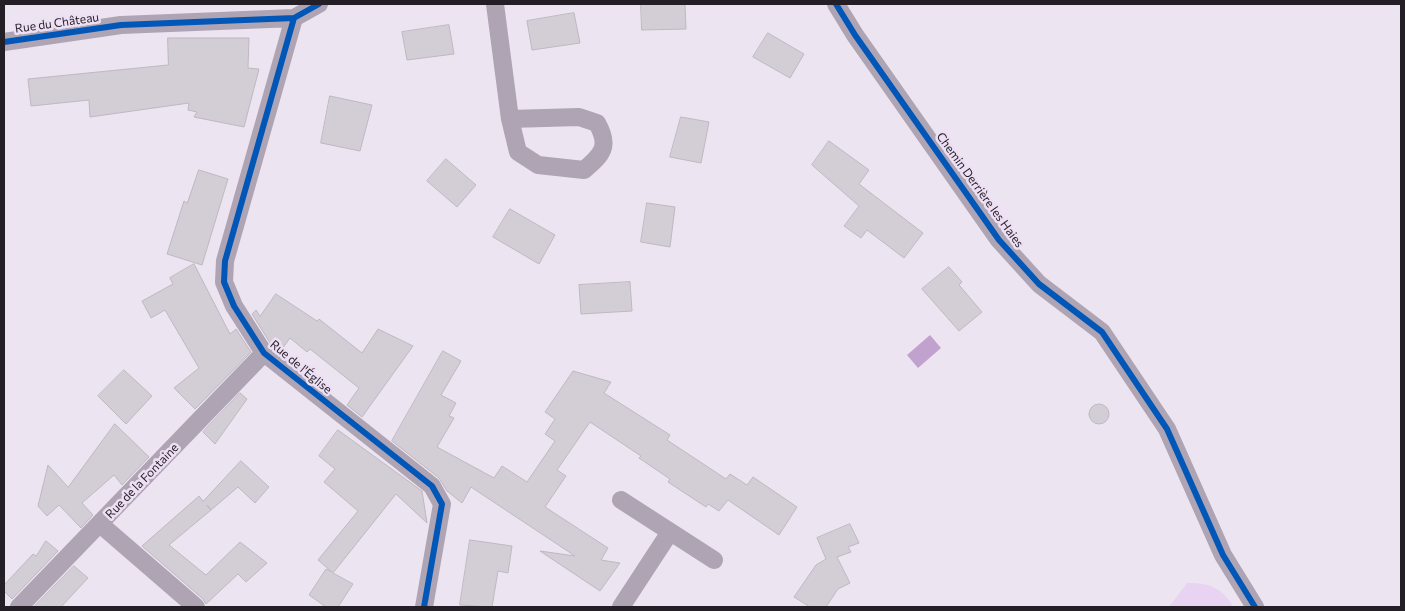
<!DOCTYPE html>
<meta charset="utf-8">
<style>
body{margin:0}
#map{position:relative;width:1405px;height:611px;overflow:hidden;background:#ece4f0;font-family:Commissioner,sans-serif}
canvas{display:block}
.frame{position:absolute;inset:0;border:5px solid #241f27;pointer-events:none}
</style>
<div id="map">
<canvas width="1405" height="611"></canvas>
<div class="frame"></div>
</div>
<script>
const g = document.querySelector('canvas').getContext('2d');
g.lineJoin = 'round';
function fillPath(path, color) { g.fillStyle = color; g.fill(path, 'evenodd'); }
function strokePath(path, color, width, dash) { g.strokeStyle = color; g.lineWidth = width; g.lineCap = dash ? 'butt' : 'round'; g.setLineDash(dash || []); g.stroke(path); }
function write(font, color, halo, rows, align = 'center') {
  g.font = font + ' Commissioner,sans-serif'; g.lineWidth = 5; g.setLineDash([]); g.textBaseline = 'middle'; g.strokeStyle = halo; g.fillStyle = color; for (const [text, x, y, turn = 0] of rows) {
    g.save(); g.translate(x, y); g.rotate((+turn || 0) * Math.PI / 180); g.textAlign = isNaN(turn) ? turn : align; if (halo) g.strokeText(text, 0, 0); g.fillText(text, 0, 0); g.restore();
  }
}
const green = new Path2D(`
 M1187 583C1207 582 1224 588 1233 607H1169Z`);
const water = new Path2D(`
 M930 335 941 348 918 368 907 355Z`);
const building = new Path2D(`
 M641 4H685L686 29 642 30Z
 M574 13 580 43 532 50 527 21Z
 M449 25 454 54 407 60 402 32Z
 M768 33 804 54 790 78 753 57Z
 M168 38H249L248 68 259 69 244 127 194 117 197 112 188 110 189 103 90 117 89 100 31 106 28 79 168 65Z
 M330 96 372 105 360 151 321 143Z
 M681 117 709 122 701 163 670 157Z
 M829 141 869 170 859 184 923 233 904 258 867 230 861 238 844 226 859 206 812 165Z
 M446 159 476 185 457 207 427 181Z
 M199 170 228 179 202 265 167 254 184 201 187 203Z
 M647 203 675 207 670 247 641 242Z
 M510 209 555 235 539 264 493 237Z
 M194 264 230 334 236 329 251 352 195 409 174 388 199 368 165 310 151 318 142 301 173 284 170 278Z
 M949 267 962 282 959 285 982 312 959 331 922 289Z
 M630 282 632 311 581 314 579 285Z
 M276 294 317 321 319 319 362 353 378 329 413 346 362 417 347 405 359 388 310 349 307 352 290 338 280 352 272 346 252 314 256 310 260 316Z
 M443 351 461 361 441 395 456 403 449 416 454 418 437 447 494 478 502 466 527 482 555 441 545 434 555 419 545 412 573 371 611 382 604 393 670 435 667 440 726 479 730 474 747 485 753 477 797 507 779 535 728 500 719 511 708 504 706 507 668 482 670 479 639 458 641 456 590 422 557 470 566 476 545 507 608 548 601 560 620 563 600 591 540 551 575 556 471 487 462 503 447 491 439 478 392 441Z
 M124 370 152 396 126 424 98 396Z
 M240 393 247 399 215 444 203 432Z
 M1089 414a10 10 0 1 1 20 0a10 10 0 1 1-20 0Z
 M115 424 149 457 122 485 114 475 82 503 93 515 81 528 59 505 47 516 38 506 48 465 68 487Z
 M338 430 422 491 427 523 396 494 333 573 353 584 338 607H326L309 595 326 569 332 572 318 560 358 511 324 482 335 469 319 456Z
 M241 461 269 487 255 503 238 487 211 510 207 505 211 510 169 545 206 575 240 542 267 563 246 582 238 574 206 604 203 599 142 546 199 496 203 501Z
 M850 524 859 543 848 547 851 552 837 557 850 583 838 589 826 607H810L794 597 816 565 826 559 817 538Z
 M470 540 512 546 508 573 498 571 492 607 460 605Z
 M46 541 58 551 12 599 4 591V585L33 554 36 556Z
 M74 566 88 578 61 607H34Z`);
const street = new Path2D(`
 M495 4 510 119 518 152 538 165 584 170C603 154 610 146 597 123L579 117 510 119
 M836 4 855 35 999 240 1039 284 1102 332 1167 429 1223 555 1255 607
 M294 18 225 261 224 282 234 306 264 353 432 486 442 504 424 607
 M4 42 121 25 294 18 319 4
 M621 500 714 560
 M100 524 196 607
 M19 607 264 353
 M621 607 670 532`);
const cycleway = new Path2D(`
 M836 4 855 35 999 240 1039 284 1102 332 1167 429 1223 555 1255 607
 M294 18 225 261 224 282 234 306 264 353 432 486 442 504 424 607
 M4 42 121 25 294 18 319 4`);
const streetNames = [
 ["Rue du Château",57,23,-8],
 ["Chemin Derrière les Haies",980,190,54],
 ["Rue de l'Église",301,367,40],
 ["Rue de la Fontaine",142,481,-46]
];
fillPath(green, '#e8d4f2');
fillPath(water, '#c1a2cf');
fillPath(building, '#d3cdd6');
strokePath(building, '#beb8c1', 1);
strokePath(street, '#aea4b3', 18);
strokePath(cycleway, '#0057b8', 6);
write('12px', '#241f27', '#eee0f4', streetNames);
</script>
